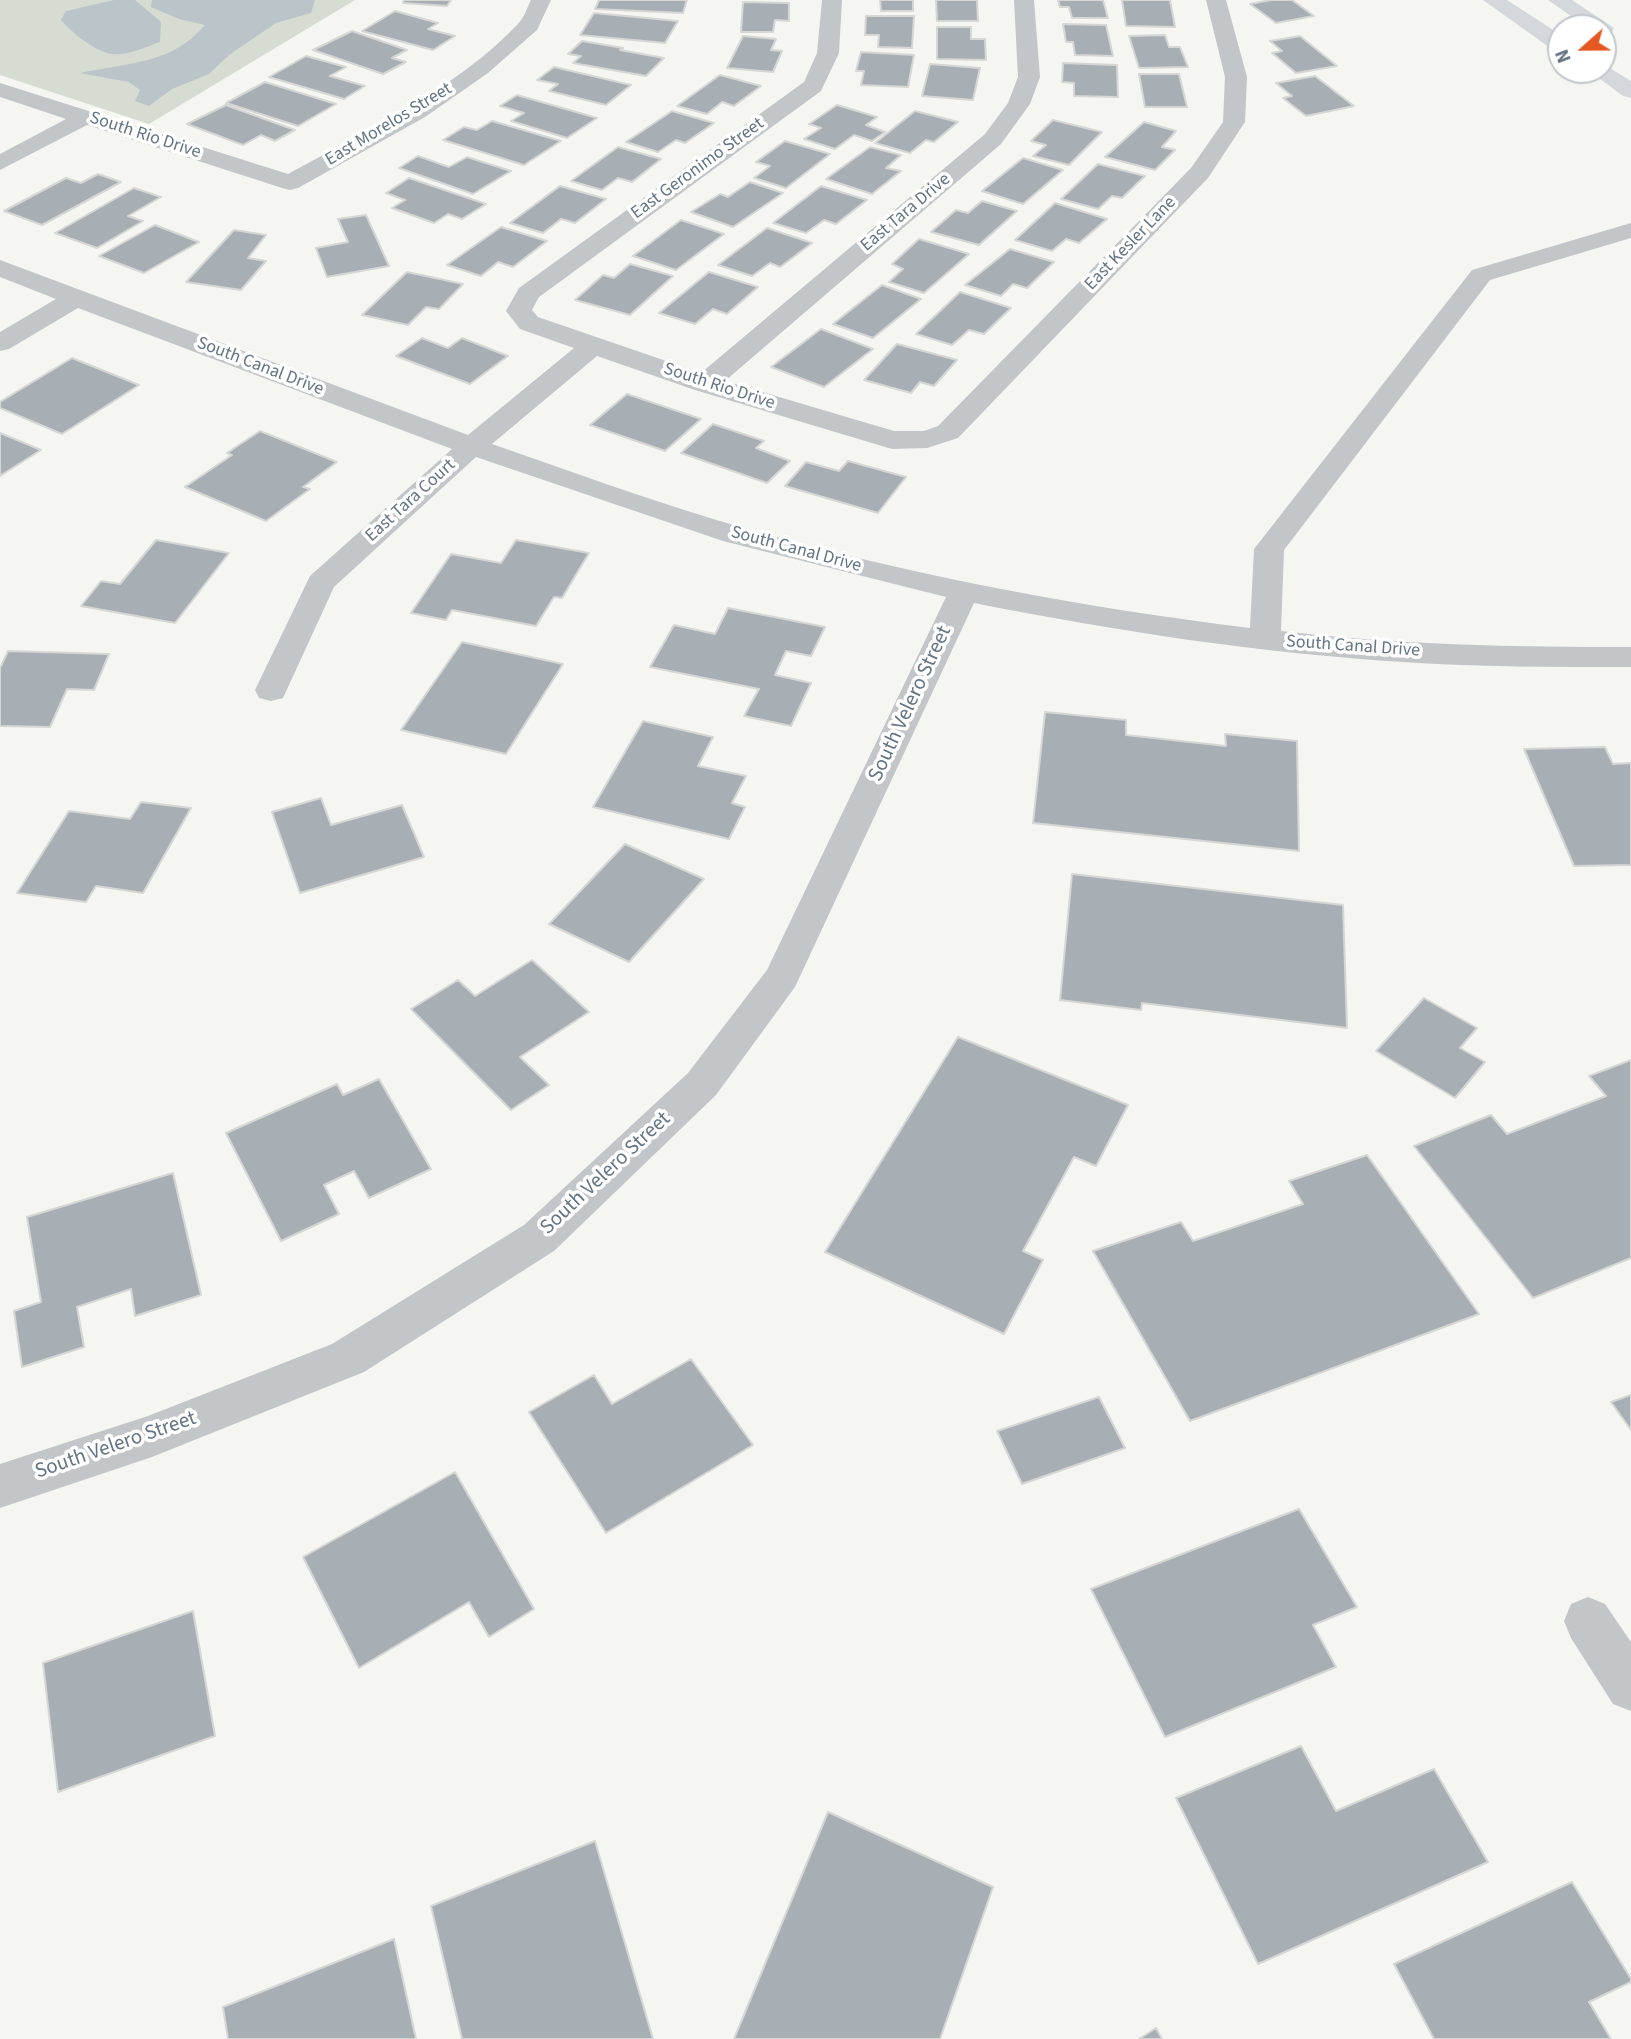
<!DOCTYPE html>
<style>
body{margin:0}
#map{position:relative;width:1631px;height:2039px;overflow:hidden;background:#f5f5f1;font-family:"Source Sans 3",sans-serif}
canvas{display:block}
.north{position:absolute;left:1547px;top:14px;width:70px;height:70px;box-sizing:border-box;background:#fff;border:2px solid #c1c7cd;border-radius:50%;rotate:249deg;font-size:19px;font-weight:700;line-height:28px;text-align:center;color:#647483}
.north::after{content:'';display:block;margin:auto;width:24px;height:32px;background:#e55822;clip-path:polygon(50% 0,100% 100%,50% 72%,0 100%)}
</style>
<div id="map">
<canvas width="1631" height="2039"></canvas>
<div class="north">N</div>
</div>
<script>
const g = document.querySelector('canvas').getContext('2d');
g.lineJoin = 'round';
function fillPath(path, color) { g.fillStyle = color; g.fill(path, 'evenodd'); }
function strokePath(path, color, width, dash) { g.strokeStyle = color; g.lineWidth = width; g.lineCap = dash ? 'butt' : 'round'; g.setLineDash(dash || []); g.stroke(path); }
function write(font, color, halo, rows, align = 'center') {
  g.font = font + ' "Source Sans 3",sans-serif'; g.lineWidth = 7; g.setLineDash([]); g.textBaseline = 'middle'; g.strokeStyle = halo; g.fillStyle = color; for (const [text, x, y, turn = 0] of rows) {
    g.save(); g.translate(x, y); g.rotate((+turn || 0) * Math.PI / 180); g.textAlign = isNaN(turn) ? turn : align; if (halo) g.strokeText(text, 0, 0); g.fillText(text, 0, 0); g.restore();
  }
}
const green = new Path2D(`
 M0 0H355L149 124 0 75Z`);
const water = new Path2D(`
 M114 0H135L161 22 160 42C146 47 127 56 112 54 96 52 71 32 61 20L66 11Z
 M152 0H315L311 13 276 23 229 55 209 74 172 89 149 106 135 101 140 90 129 82 80 73C126 63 173 64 205 25L179 19 151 7Z`);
const building = new Path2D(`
 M404 0H451L447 6 403 3Z
 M599 0H687L683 13 595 9Z
 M880 0H913V11H881Z
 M936 0H977L978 21H937Z
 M1058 0H1103L1108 18H1072L1069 7H1060Z
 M1122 0H1170L1175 27 1126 26Z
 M1271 0H1292L1314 16 1276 23 1250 4Z
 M743 2 789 3V21L775 20 773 32H741Z
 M395 11 438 23 428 29 455 36 433 50 362 31Z
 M594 13 678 21 665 43 580 35Z
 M866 16H914L912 48 878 47 879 35H865Z
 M1063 24 1106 25 1113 56 1075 55 1073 42H1066Z
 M937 27H971V39H985L986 60 937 59Z
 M352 31 407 50 392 58 406 62 383 74 313 50Z
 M1165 35 1169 47H1180L1188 67 1139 68 1129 36Z
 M743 36 776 39 771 50 782 51 773 72 727 68Z
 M1300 36 1337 66 1296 73 1272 53 1282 51 1270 41Z
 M582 41 623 48 620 50 664 58 646 76 573 63 581 56 568 54Z
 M861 52 914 55 908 87 861 85 864 71H856Z
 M306 56 346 67 330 76 365 86 344 99 269 77Z
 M1063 63 1117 65 1118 97 1074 96V83L1062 82Z
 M930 64 980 68 973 100 922 96Z
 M554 67 631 85 606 105 549 91 558 84 537 80Z
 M1139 74H1179L1187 107H1145Z
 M720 75 761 86 734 106 722 102 707 114 677 106Z
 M1315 76 1354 106 1306 116 1283 98 1292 96 1276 83Z
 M265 82 336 104 298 126 226 103Z
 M517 95 597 118 567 138 511 121 524 113 500 106Z
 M226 105 295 130 275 141 261 135 243 145 187 124Z
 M837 105 877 117 866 125 885 132 872 141 854 135 835 149 804 139 821 128 809 124Z
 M672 111 714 123 685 143 676 140 658 152 626 142Z
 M915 111 958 122 934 142 926 140 910 153 875 143Z
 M1053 120 1102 132 1069 165 1033 156 1046 145 1031 141Z
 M492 121 561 141 524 165 443 140 464 127 477 130Z
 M1144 122 1176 131 1162 147 1175 150 1155 170 1105 157Z
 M785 141 830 154 786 188 754 178 770 166 756 162Z
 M618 147 661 159 632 182 618 178 602 190 571 181Z
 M870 147 901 155 886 168 901 171 872 194 826 179Z
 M418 156 449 167 467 157 511 171 473 194 399 168Z
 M1023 158 1063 170 1023 204 982 191Z
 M1098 164 1145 176 1122 198 1112 196 1098 209 1061 199Z
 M98 174 121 182 42 225 4 211 66 178 81 183Z
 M409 178 486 204 462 219 448 214 434 223 392 208 405 200 386 193Z
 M750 182 783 193 733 227 691 212 720 194 728 197Z
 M560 186 606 199 575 223 561 219 543 233 510 223Z
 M821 186 867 200 836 224 824 220 806 233 773 223Z
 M134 188 161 197 128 216 143 221 97 248 55 233Z
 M982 201 1017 211 979 245 931 232 956 210 968 213Z
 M1055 203 1107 219 1079 243 1066 239 1052 251 1015 240Z
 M366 215 389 266 327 277 316 248 348 242 338 219Z
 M681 220 724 234 676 270 633 256Z
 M155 225 199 242 144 273 99 256Z
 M501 227 547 241 513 267 498 262 481 276 447 265Z
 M767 228 812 243 780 267 770 263 752 276 718 265Z
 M234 230 266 235 248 258 266 261 241 290 186 282Z
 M919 239 969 254 924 293 889 282 903 269 892 264Z
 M1010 249 1054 262 1027 288 1013 284 1001 296 965 285Z
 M630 264 673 276 630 315 575 300 603 275 614 278Z
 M407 272 463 284 439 309 426 307 408 325 362 315Z
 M709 272 758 287 727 314 713 309 695 324 659 313Z
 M882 285 921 299 873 338 833 324Z
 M960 292 1011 308 984 334 969 330 952 345 916 334Z
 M821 329 873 349 824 387 771 367Z
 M422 338 448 348 462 338 508 356 470 384 396 356Z
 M897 344 957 360 934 386 920 382 911 393 864 380Z
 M72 358 139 385 62 434 0 408V402Z
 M627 394 701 419 665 451 590 425Z
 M713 424 764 441 756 448 790 461 767 483 681 453Z
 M260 431 337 462 303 487 310 489 266 521 185 487 232 455 227 453Z
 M0 433 41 450 0 476Z
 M848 461 906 477 878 513 785 486 806 462 839 471Z
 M156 540 229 553 175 623 81 606 101 581 120 584Z
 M516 540 589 553 562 598 554 597 536 626 452 610 446 620 411 613 451 554 501 563Z
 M728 608 825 627 811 656 786 651 775 675 811 683 791 726 744 716 759 689 650 667 674 625 715 634Z
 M462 642 563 664 506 754 401 730Z
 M8 651 109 654 94 690 67 689 50 727 0 726V668Z
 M1045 712 1126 720V735L1226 746 1225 734 1297 741 1299 851 1033 823Z
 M643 721 713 737 698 766 746 776 732 803 745 807 729 839 593 807Z
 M1605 747 1613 764 1631 763V865L1574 866 1524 749Z
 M321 798 331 825 402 805 424 857 300 893 272 812Z
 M141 802 191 808 143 893 96 886 86 902 17 893 69 811 130 819Z
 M625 844 704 879 629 962 549 924Z
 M1072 874 1343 905 1347 1028 1142 1003 1141 1010 1060 1000Z
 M532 960 589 1012 520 1057 549 1085 511 1110 411 1009 458 980 475 996Z
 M1424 998 1477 1028 1460 1048 1485 1062 1455 1098 1376 1051Z
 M958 1037 1128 1105 1096 1166 1074 1157 1023 1251 1043 1260 1004 1334 825 1252Z
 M1631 1060V1258L1533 1298 1414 1146 1491 1115 1507 1134 1606 1096 1589 1076Z
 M379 1079 431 1169 369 1198 354 1171 324 1185 339 1214 281 1241 226 1133 337 1084 343 1095Z
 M1367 1155 1479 1314 1190 1421 1093 1251 1181 1222 1193 1241 1303 1204 1289 1181Z
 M173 1173 201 1295 135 1316 131 1289 77 1307 84 1347 22 1367 14 1311 41 1302 27 1217Z
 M691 1359 753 1445 606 1533 529 1412 594 1375 612 1404Z
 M1631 1395V1430L1611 1402Z
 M1099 1397 1125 1448 1022 1484 997 1431Z
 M455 1472 534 1609 489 1637 469 1602 359 1668 303 1557Z
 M1299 1509 1357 1607 1313 1625 1336 1667 1165 1737 1091 1589Z
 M193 1611 215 1736 58 1792 43 1663Z
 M1301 1746 1336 1811 1434 1769 1488 1862 1258 1964 1176 1798Z
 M828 1812 993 1887 940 2039H734Z
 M595 1841 653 2039H462L431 1906Z
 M1572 1882 1631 1979V1982L1589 2002 1611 2039H1434L1394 1964Z
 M394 1939 416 2039H228L223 2007Z
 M1156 2028 1162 2039H1139Z`);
const minor = new Path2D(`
 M531 0H551L537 30 488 73 425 117 298 188 290 190 282 188 87 125 0 170V154L66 119 0 97V83L288 174C366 131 455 90 518 24 524 18 527 8 531 0Z
 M822 0H842L839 53 821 91 539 297 532 310 538 317 701 373 985 134 1008 103 1018 77 1014 0H1034L1040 77 1030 104 1001 144 725 381 894 431H924L938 426 1191 168 1223 122 1225 77 1206 0H1226L1247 77 1245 122 1208 178 958 438 927 448 892 449 695 390 597 356 492 444C576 473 659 504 744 528 909 575 1079 607 1250 628L1254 549 1472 270 1631 223V238L1490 280 1284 550 1281 631C1397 645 1514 647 1631 647V667C1555 667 1479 667 1403 662 1259 653 1116 631 974 603L795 987 716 1095 554 1251 364 1372 152 1457 0 1508V1464L148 1416 332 1344 524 1225 688 1073 767 970 946 597 723 541 476 457 334 587 283 698 271 701 259 698 255 690 310 576 452 449 78 308 9 349 0 351V332L56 299 0 277V260L468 435 574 348 520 329 506 311 519 288 804 82 817 53Z
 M1588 1597 1605 1604 1631 1642V1711L1613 1704 1571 1638 1564 1621 1571 1604Z`);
const major = new Path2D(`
 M1483 0H1507L1561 35V51L1553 50Z
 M1548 0H1572L1614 28 1611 33 1603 34V28H1588Z
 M1603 64 1631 81V98L1623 96 1588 70H1603Z`);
const farStreetnames = [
 ["East Morelos Street",389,125,-31],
 ["South Rio Drive",145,136,18],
 ["East Geronimo Street",698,169,-36],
 ["East Tara Drive",906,213,-40],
 ["East Kesler Lane",1131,244,-46],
 ["South Canal Drive",260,367,21],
 ["South Rio Drive",719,387,18],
 ["East Tara Court",411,501,-42],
 ["South Canal Drive",796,550,15],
 ["South Canal Drive",1353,647,4]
];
const streetNames = [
 ["South Velero Street",911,704,-65],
 ["South Velero Street",606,1174,-43],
 ["South Velero Street",116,1446,-19]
];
fillPath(green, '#d6dcd2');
fillPath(water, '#bac4c9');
fillPath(building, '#a7afb5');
strokePath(building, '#d6d7d4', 2);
fillPath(minor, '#c2c6c9');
fillPath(major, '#d4d8dc');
write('18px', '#647483', '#fff', farStreetnames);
write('21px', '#647483', '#fff', streetNames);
</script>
